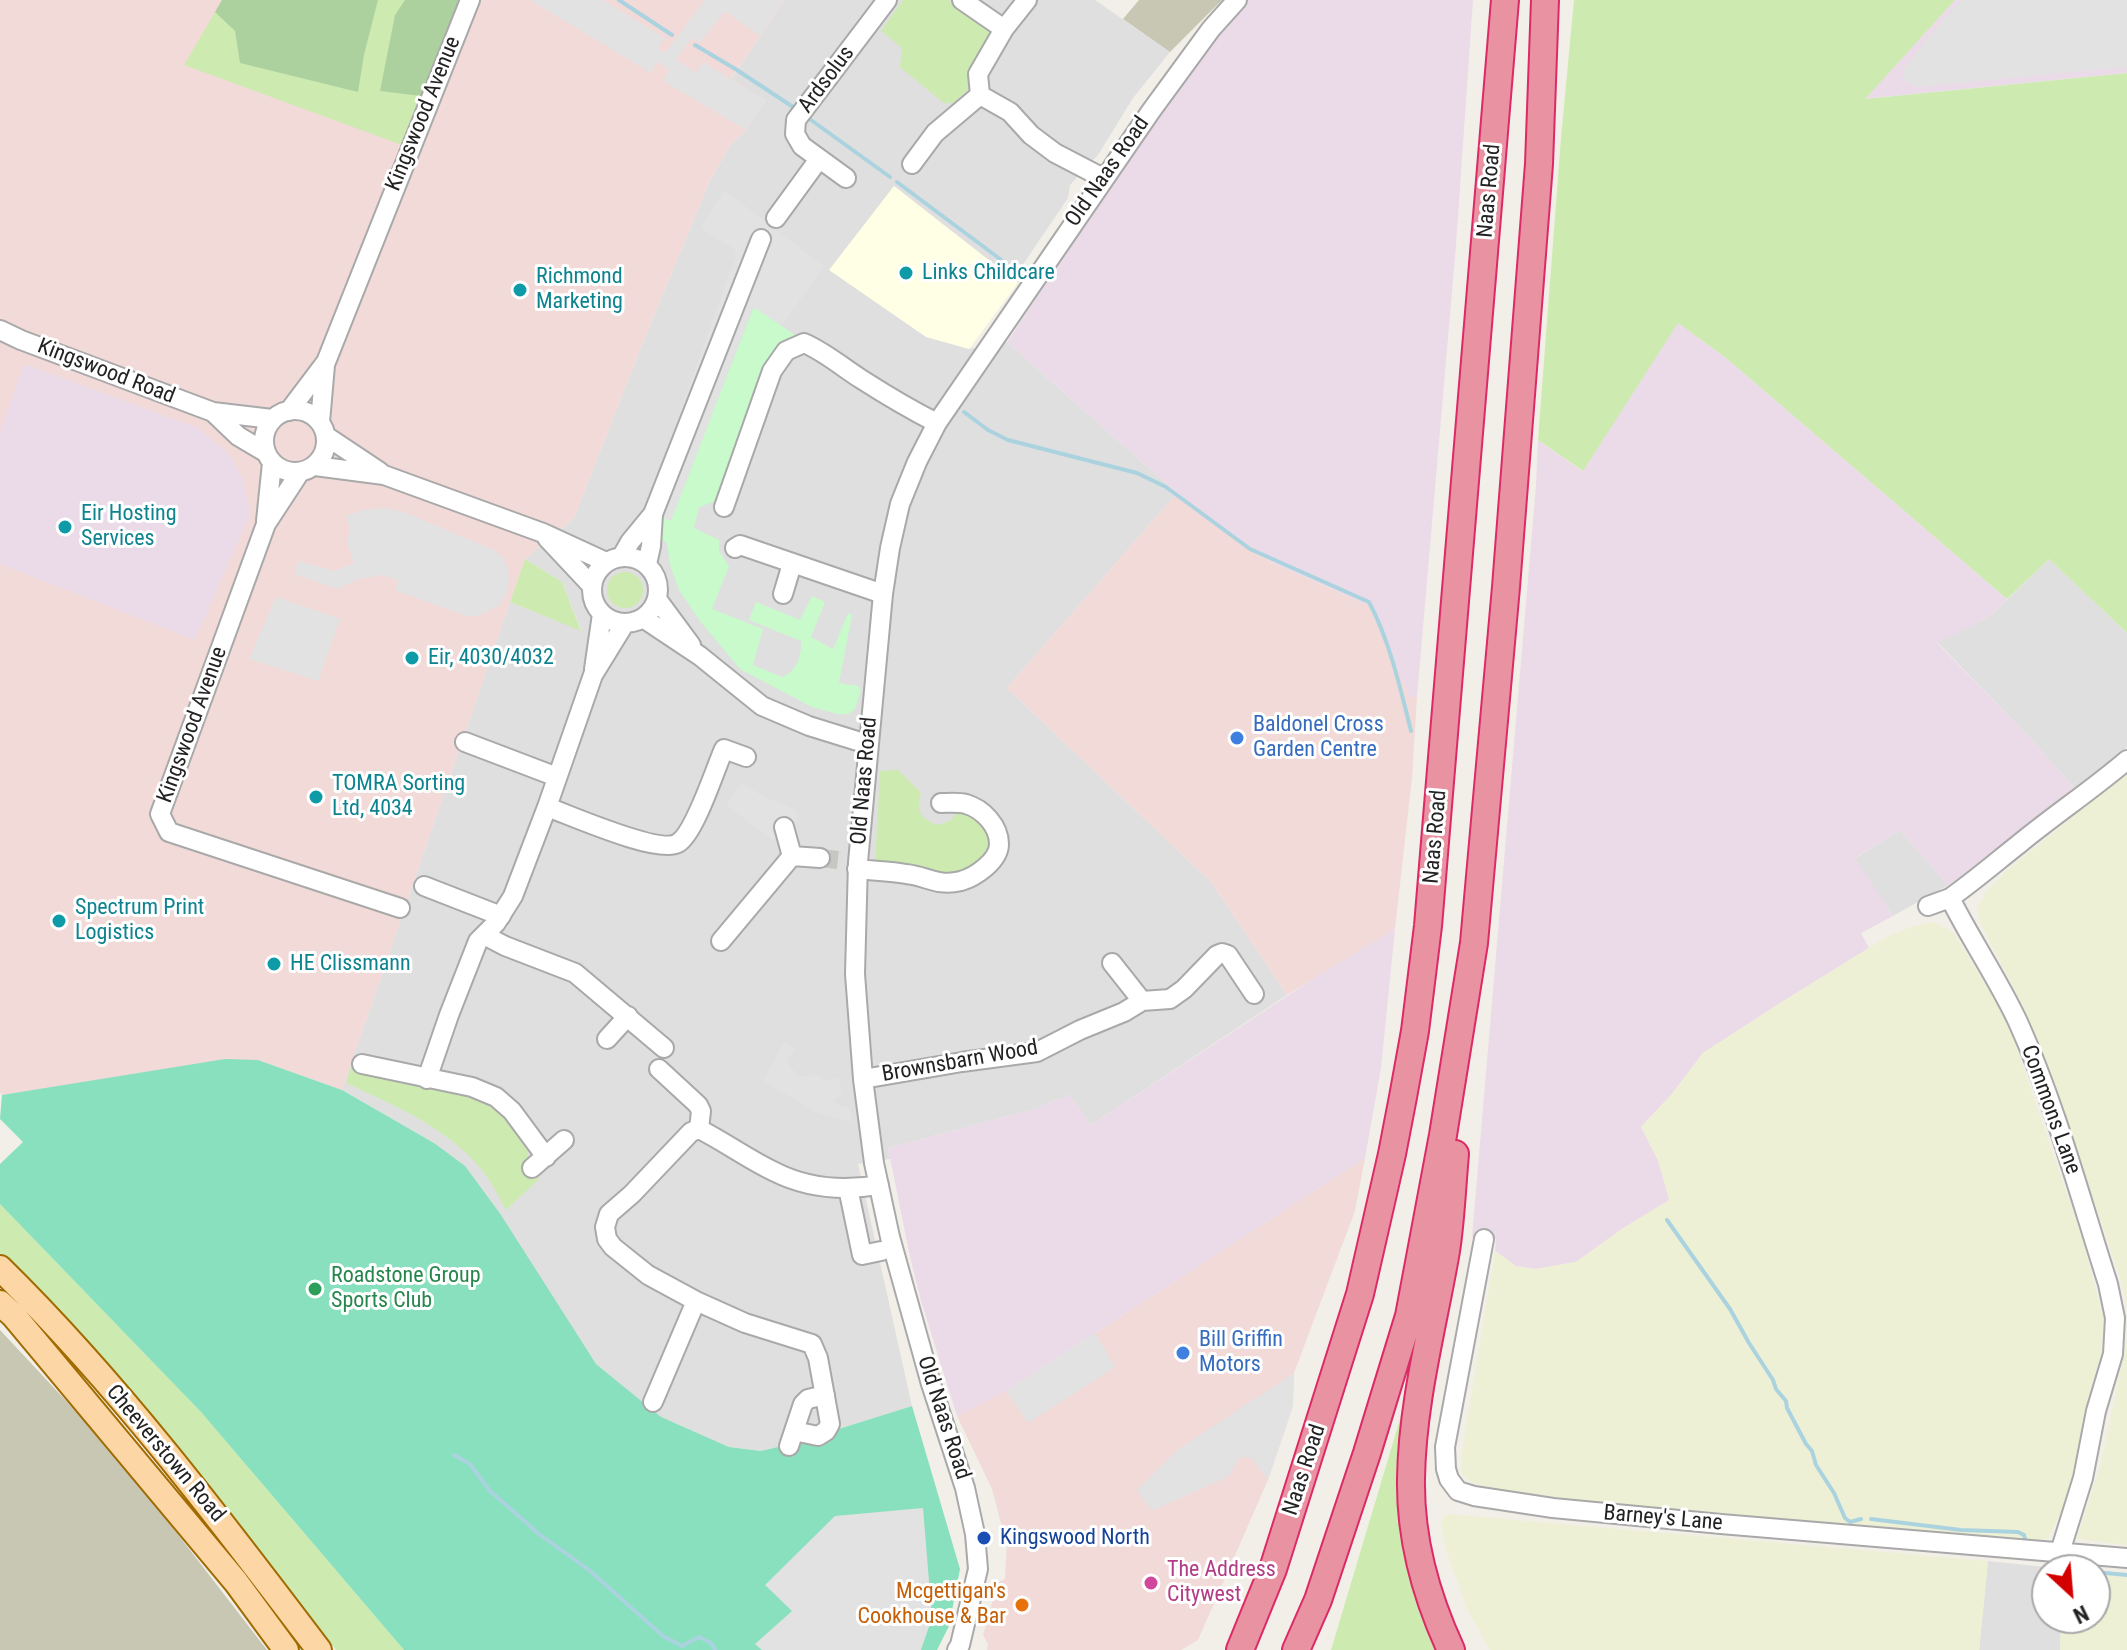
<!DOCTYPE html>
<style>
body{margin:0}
#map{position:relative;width:2127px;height:1650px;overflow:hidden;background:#f2efe9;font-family:"Roboto Condensed",sans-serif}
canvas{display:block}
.north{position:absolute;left:2031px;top:1554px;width:80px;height:80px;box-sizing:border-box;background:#fff;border:2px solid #a7a7a7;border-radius:50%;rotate:154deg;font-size:22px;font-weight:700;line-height:32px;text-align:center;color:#222}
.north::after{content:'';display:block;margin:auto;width:28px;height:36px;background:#d40000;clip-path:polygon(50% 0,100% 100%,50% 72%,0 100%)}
</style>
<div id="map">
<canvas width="2127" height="1650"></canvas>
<div class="north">N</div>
</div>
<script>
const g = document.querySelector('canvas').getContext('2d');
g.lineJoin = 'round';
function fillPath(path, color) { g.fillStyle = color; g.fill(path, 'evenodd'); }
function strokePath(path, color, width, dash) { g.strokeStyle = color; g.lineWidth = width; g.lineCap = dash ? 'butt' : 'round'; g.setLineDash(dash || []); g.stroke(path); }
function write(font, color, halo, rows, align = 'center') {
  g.font = font + ' "Roboto Condensed",sans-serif'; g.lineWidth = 6; g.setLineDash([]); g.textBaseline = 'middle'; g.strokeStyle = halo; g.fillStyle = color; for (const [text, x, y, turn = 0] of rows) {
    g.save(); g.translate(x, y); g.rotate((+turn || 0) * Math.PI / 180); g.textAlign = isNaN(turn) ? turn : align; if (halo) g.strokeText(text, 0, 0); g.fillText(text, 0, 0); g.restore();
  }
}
const residential = new Path2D(`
 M785 0H1095L1170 52 1133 98 1098 155 1070 185 1068 198 1024 263 1018 283 894 186 969 349 1007 342 1177 493 1007 688 1212 883 1287 995 1091 1125 1069 1095 1032 1110 888 1148 890 1159 858 1164 912 1406 794 1443 761 1451 729 1447 660 1417 596 1364 557 1306 434 1143 342 1090 510 602 581 630 562 582 525 559 574 518 641 347 711 178 731 144 746 130 766 101 731 79Z
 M2049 559 2127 633V747L2078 792 2018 725 1937 642 1989 617Z
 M1900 830 1948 885 1893 916 1854 859Z
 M1988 1561 2063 1569 2047 1570V1618H2061L2060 1650H1979Z`);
const commercial = new Path2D(`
 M0 0H786L731 78 766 101 746 130 731 144 711 178 641 347 574 518 525 559 342 1090 258 1060 2 1095 0 1092Z
 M1177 493 1271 562 1369 606 1410 696 1417 697 1412 778 1395 929 1287 995 1212 883 1007 688Z
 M1365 1158 1355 1211 1294 1373 1293 1406 1268 1480 1198 1640 1181 1650H987L988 1644 983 1635 998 1582 1005 1579 1007 1542 1020 1540 1005 1539 992 1489 957 1416 1006 1391Z`);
const industrial = new Path2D(`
 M1247 0H1473L1456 245 1417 697H1410L1369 606 1271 562 1177 493 1007 342 1141 140 1220 29Z
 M1955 0H2127V73L1863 99Z
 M1677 322 1726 358 2007 599 1989 617 1937 643 2018 725 2078 792 2010 845 1948 885 1900 830 1855 858 1893 916 1861 933 1869 948 1777 1005 1703 1053 1671 1095 1641 1127 1658 1160 1670 1200 1622 1229 1576 1262 1535 1269 1516 1266 1495 1251 1496 1239 1472 1237 1536 485 1538 440 1582 471Z
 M24 364 198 428 230 455 243 479 250 514 195 640 0 564V432Z
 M1395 929 1381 1068 1365 1158 1006 1391 957 1416 921 1301 910 1257 888 1148 1032 1110 1069 1095 1091 1125 1316 977Z`);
const education = new Path2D(`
 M894 186 1018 283 969 349 926 337 829 270Z`);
const construction = new Path2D(`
 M1139 0H1222L1170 52 1123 19Z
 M0 1330 84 1420 149 1497 267 1650H0Z`);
const farmland = new Path2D(`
 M2127 773V1306L2118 1271 2053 1083 2023 1006 1981 925 1977 909 1986 892 2006 871Z
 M1934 922 1954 933 2001 1010 2012 1034 2082 1238 2104 1320 2101 1354 2090 1390 2080 1453 2064 1506 2048 1539 2032 1541 1720 1514 1550 1503 1472 1483 1462 1475 1461 1457 1495 1251 1516 1266 1535 1269 1576 1262 1622 1229 1669 1200 1658 1160 1641 1127 1671 1095 1703 1053 1777 1005 1885 938 1913 926Z
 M2127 1341V1545L2077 1539 2100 1466Z
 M1447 1514 1988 1561 1979 1650H1490L1468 1611 1446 1551 1441 1522Z
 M2095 1571 2127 1573V1650H2060L2061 1618H2095Z`);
const grass = new Path2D(`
 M222 0H460L402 145 184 65Z
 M903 0H948L988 28 990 35 972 69 968 90 952 104 949 102 945 104 900 67 902 48 881 31Z
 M1574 0H1955L1865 99 2127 73V633L2049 559 2007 599 1726 358 1678 323 1583 471 1538 440 1561 138Z
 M525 559 562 582 581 631 510 602Z
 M607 590a18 18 0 1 1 36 0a18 18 0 1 1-36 0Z
 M898 770 921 793C916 812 920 818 938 825L950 821 956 814 961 812C1014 833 988 872 944 876 927 877 894 866 875 863L880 771Z
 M352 1064C372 1074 395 1082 417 1085 447 1090 475 1088 500 1110 512 1121 522 1136 533 1149L527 1153 531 1160 527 1164 539 1179 506 1210C500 1199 494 1187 487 1177 454 1130 395 1106 346 1083Z
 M0 1204 201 1412 404 1650H336L193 1465 126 1389 0 1253Z
 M1409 1389 1400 1470 1443 1650H1331Z`);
const forest = new Path2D(`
 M222 0H378L364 55 358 92 240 63 235 31 215 12Z
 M405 0H460L421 96 380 91 395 15Z`);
const park = new Path2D(`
 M754 306 796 336 775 349 750 403 716 501 699 507 694 528 719 540V551L729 566 712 609 763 629 753 665 782 677C796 672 802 656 801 641L749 620 756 602 800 620 812 596 825 602 811 637 833 649 848 613 852 615 839 683 858 686 861 690 855 709 848 714H838L812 707 740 669 700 621 679 590 670 565 667 543 658 537 661 517 671 520Z`);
const pitch = new Path2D(`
 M225 1059 258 1060 342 1090 434 1143 465 1166 501 1215 596 1364 661 1417 729 1447 761 1451 794 1443 912 1406 960 1569 949 1626 937 1650H404L201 1412 0 1204V1164L23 1142 0 1119 2 1095Z`);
const parking = new Path2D(`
 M530 0H603L665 38 658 48 665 53 705 0H785L760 36 725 11 700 43 692 38 676 59 696 73 703 62 766 101 746 130 663 81 670 70 657 62 651 73Z
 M1962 0H2127V67L1915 87 1905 81 1903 70 1932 33Z
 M724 190 824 266 782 326 753 307 671 521 653 514 645 508 735 258 736 250 700 228Z
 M386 508 404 512 494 550 502 557 507 566 509 577 508 588 504 598 498 606 478 616H467L395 590 398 580 382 575 359 579 337 589 294 574 298 561 334 571 354 563 347 542 350 527 346 516 363 510Z
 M276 597 340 619 318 681 249 659Z
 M742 783 761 795 795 810 798 816 792 826 784 827 774 841 726 805Z
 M784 1041 795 1048 787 1062 798 1076 817 1075 826 1081 839 1078 842 1096 834 1099 838 1105 849 1107 853 1122 819 1114 763 1081Z
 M1095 1333 1115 1367 1028 1423 1006 1391Z
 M1294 1373 1293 1406 1268 1480 1251 1458 1240 1457 1229 1476 1152 1511 1137 1490 1177 1450Z
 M923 1508 932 1618 921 1650H762L755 1644 792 1611 765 1585 835 1516Z`);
const stream = new Path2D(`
 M619 0 672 35
 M695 45 737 70 793 107
 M811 120 890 177
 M897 182 1000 259 1015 275
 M964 412 988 430 1008 440 1137 473 1166 487 1250 549 1369 602C1390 642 1400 687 1411 731
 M1667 1220 1730 1309 1749 1343 1773 1380 1776 1389 1786 1401 1787 1408 1806 1444 1812 1451 1816 1465 1834 1493 1845 1518 1850 1522 1861 1519
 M454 1455 470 1464 489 1490 539 1534 589 1570 663 1636 682 1646 699 1637 711 1643 715 1650
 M1871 1519 1961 1530 2018 1532 2024 1535 2025 1539
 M2095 1572 2127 1575`);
const minorTunnel = new Path2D(`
 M820 858 838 860`);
const minor = new Path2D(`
 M962 0 1004 29
 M980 95 978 74 1004 29 1027 0
 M912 164 935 133 980 95 1010 112 1031 135 1055 153 1103 178
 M846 178 802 146 795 134 796 120 887 0
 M776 218 819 159
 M0 330 21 340 213 412 272 419
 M264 441a31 31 0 1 1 62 0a31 31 0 1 1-62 0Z
 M289 411 326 362 470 0
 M213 412 238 436 265 452
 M320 422 325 365
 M326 436 380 472
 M315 466 384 475 543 533 606 562
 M300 472 266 524 160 814 169 832 400 908
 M724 507 772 371 786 351 804 343C825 352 842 367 861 379 886 395 911 410 937 423
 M266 521 272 463
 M547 538 592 586
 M735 548 740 545 883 594
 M622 556 630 542 653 514 761 239
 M592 590a33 33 0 1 1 66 0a33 33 0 1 1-66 0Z
 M647 564 651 546 653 514
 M783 594 792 564
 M657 599 691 645
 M643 618 700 656 762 706 809 726 867 744
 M594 669 602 614
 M465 742 557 777
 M547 807C570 815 659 855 678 843 695 833 715 769 724 749L746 757
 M792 856 820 858
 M857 869C874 871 890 871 906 874 927 876 937 887 961 881 975 877 999 861 999 844 999 826 983 809 966 804 958 802 949 803 941 803
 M424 886 501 916
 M1928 906 1950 898
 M484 935 505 946 575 973 664 1048
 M721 941 792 856 784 827
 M1112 963 1142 1001
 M607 1039 628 1016
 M362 1064 472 1087 496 1097 512 1111 546 1157
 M659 1069 698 1105 701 1111 699 1129
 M427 1079 449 1015 478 941 496 923 513 896 547 807 593 675 625 623
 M863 1079 962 1062 1037 1052 1080 1030 1124 1012 1142 1001 1170 999 1184 989 1217 955 1222 953 1228 955 1254 994
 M532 1168 564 1140
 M848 1188 862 1255 881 1251
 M1484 1239 1445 1447 1446 1469 1449 1479 1458 1491 1474 1496 1553 1508 1721 1524 2127 1558
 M653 1402 696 1301
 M794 1431 818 1436 826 1431 830 1424 818 1358 812 1344 745 1323 696 1301 648 1275 613 1247 607 1239 605 1227 609 1214 632 1194 691 1132 699 1129C725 1142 749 1160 775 1172 807 1188 844 1191 879 1185
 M789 1446 803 1404 808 1399 825 1395
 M2060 1552 2083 1478 2096 1411 2113 1354 2115 1318 2108 1284C2080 1197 2056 1106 2018 1022 1998 979 1971 940 1950 898 1974 881 1996 862 2019 844 2054 815 2092 790 2127 760
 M957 1650 960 1645 978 1569 975 1534 965 1488 931 1384 890 1237 874 1163 863 1079 855 974 858 862 883 594 890 548 900 504 917 462 937 423 1151 111 1211 29 1237 0`);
const major = new Path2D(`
 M0 1268C118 1384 219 1518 319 1650
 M0 1303 14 1316 236 1582 286 1650`);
const highway = new Path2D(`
 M1240 1650 1273 1569 1360 1294 1392 1154 1403 1097 1415 1031 1428 926 1505 0
 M1296 1650 1318 1600 1367 1453 1409 1316 1443 1135 1474 943 1506 587 1539 164 1545 0
 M1451 1650C1426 1596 1410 1539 1411 1479 1412 1403 1433 1326 1446 1251 1451 1219 1452 1186 1455 1154`);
const markers = [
 [906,273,8,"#0f9aa8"],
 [520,290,8,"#0f9aa8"],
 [65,527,8,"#0f9aa8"],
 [412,658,8,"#0f9aa8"],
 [1237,738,8,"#3f7fe0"],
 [316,797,8,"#0f9aa8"],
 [59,921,8,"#0f9aa8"],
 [274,964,8,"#0f9aa8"],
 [315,1289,8,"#2e9e5b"],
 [1183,1353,8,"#3f7fe0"],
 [984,1538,8,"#1a4fb4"],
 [1151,1583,8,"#d1479c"],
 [1022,1605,8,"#e8710a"]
];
const streetNames = [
 ["Ardsolus",827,80,-53],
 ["Kingswood Avenue",424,114,-68],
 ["Old Naas Road",1108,172,-55],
 ["Naas Road",1490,191,-85],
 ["Kingswood Road",106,372,21],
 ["Kingswood Avenue",193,725,-70],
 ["Old Naas Road",865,781,-85],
 ["Naas Road",1436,837,-85],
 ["Brownsbarn Wood",960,1062,-10],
 ["Commons Lane",2050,1110,70],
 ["Old Naas Road",943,1418,72],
 ["Cheeverstown Road",165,1454,50],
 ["Naas Road",1305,1470,-72],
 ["Barney's Lane",1663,1519,5]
];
const cultureNames = [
 ["Links Childcare",922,273],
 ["Richmond",536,277],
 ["Marketing",536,302],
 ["Eir Hosting",81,514],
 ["Services",81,539],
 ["Eir, 4030/4032",428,658],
 ["TOMRA Sorting",332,784],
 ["Ltd, 4034",332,809],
 ["Spectrum Print",75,908],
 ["Logistics",75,933],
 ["HE Clissmann",290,964]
];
const shopNames = [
 ["Baldonel Cross",1253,725],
 ["Garden Centre",1253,750],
 ["Bill Griffin",1199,1340],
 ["Motors",1199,1365]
];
const leisureNames = [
 ["Roadstone Group",331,1276],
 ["Sports Club",331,1301]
];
const transitNames = [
 ["Kingswood North",1000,1538]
];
const hotelNames = [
 ["The Address",1167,1570],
 ["Citywest",1167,1595]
];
const foodNames = [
 ["Mcgettigan's",1006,1592],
 ["Cookhouse & Bar",1006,1617]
];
fillPath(residential, '#e0dfdf');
fillPath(commercial, '#f2dad9');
fillPath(industrial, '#ebdbe8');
fillPath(education, '#ffffe5');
fillPath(construction, '#c7c7b4');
fillPath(farmland, '#eef0d5');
fillPath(grass, '#cdebb0');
fillPath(forest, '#add19e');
fillPath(park, '#c8facc');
fillPath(pitch, '#88e0be');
fillPath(parking, '#e2e2e2');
strokePath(stream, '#aad3df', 4);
strokePath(minorTunnel, '#c8c6c1', 18, [18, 9]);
strokePath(minor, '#a9a9a9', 22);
strokePath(major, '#a06b00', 28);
strokePath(highway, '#dc2a67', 30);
strokePath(minor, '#fff', 18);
strokePath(major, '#fcd6a4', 24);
strokePath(highway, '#e892a2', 26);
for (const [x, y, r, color] of markers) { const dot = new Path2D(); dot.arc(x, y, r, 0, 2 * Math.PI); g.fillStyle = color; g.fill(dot); strokePath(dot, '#fff', 3); }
write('22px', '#222', '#fff', streetNames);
write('22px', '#0d838f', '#fff', cultureNames, 'left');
write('22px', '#366cbe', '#fff', shopNames, 'left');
write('22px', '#27864d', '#fff', leisureNames, 'left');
write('22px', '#164399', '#fff', transitNames, 'left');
write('22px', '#b23c85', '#fff', hotelNames, 'left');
write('22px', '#c56008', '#fff', foodNames, 'right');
</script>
